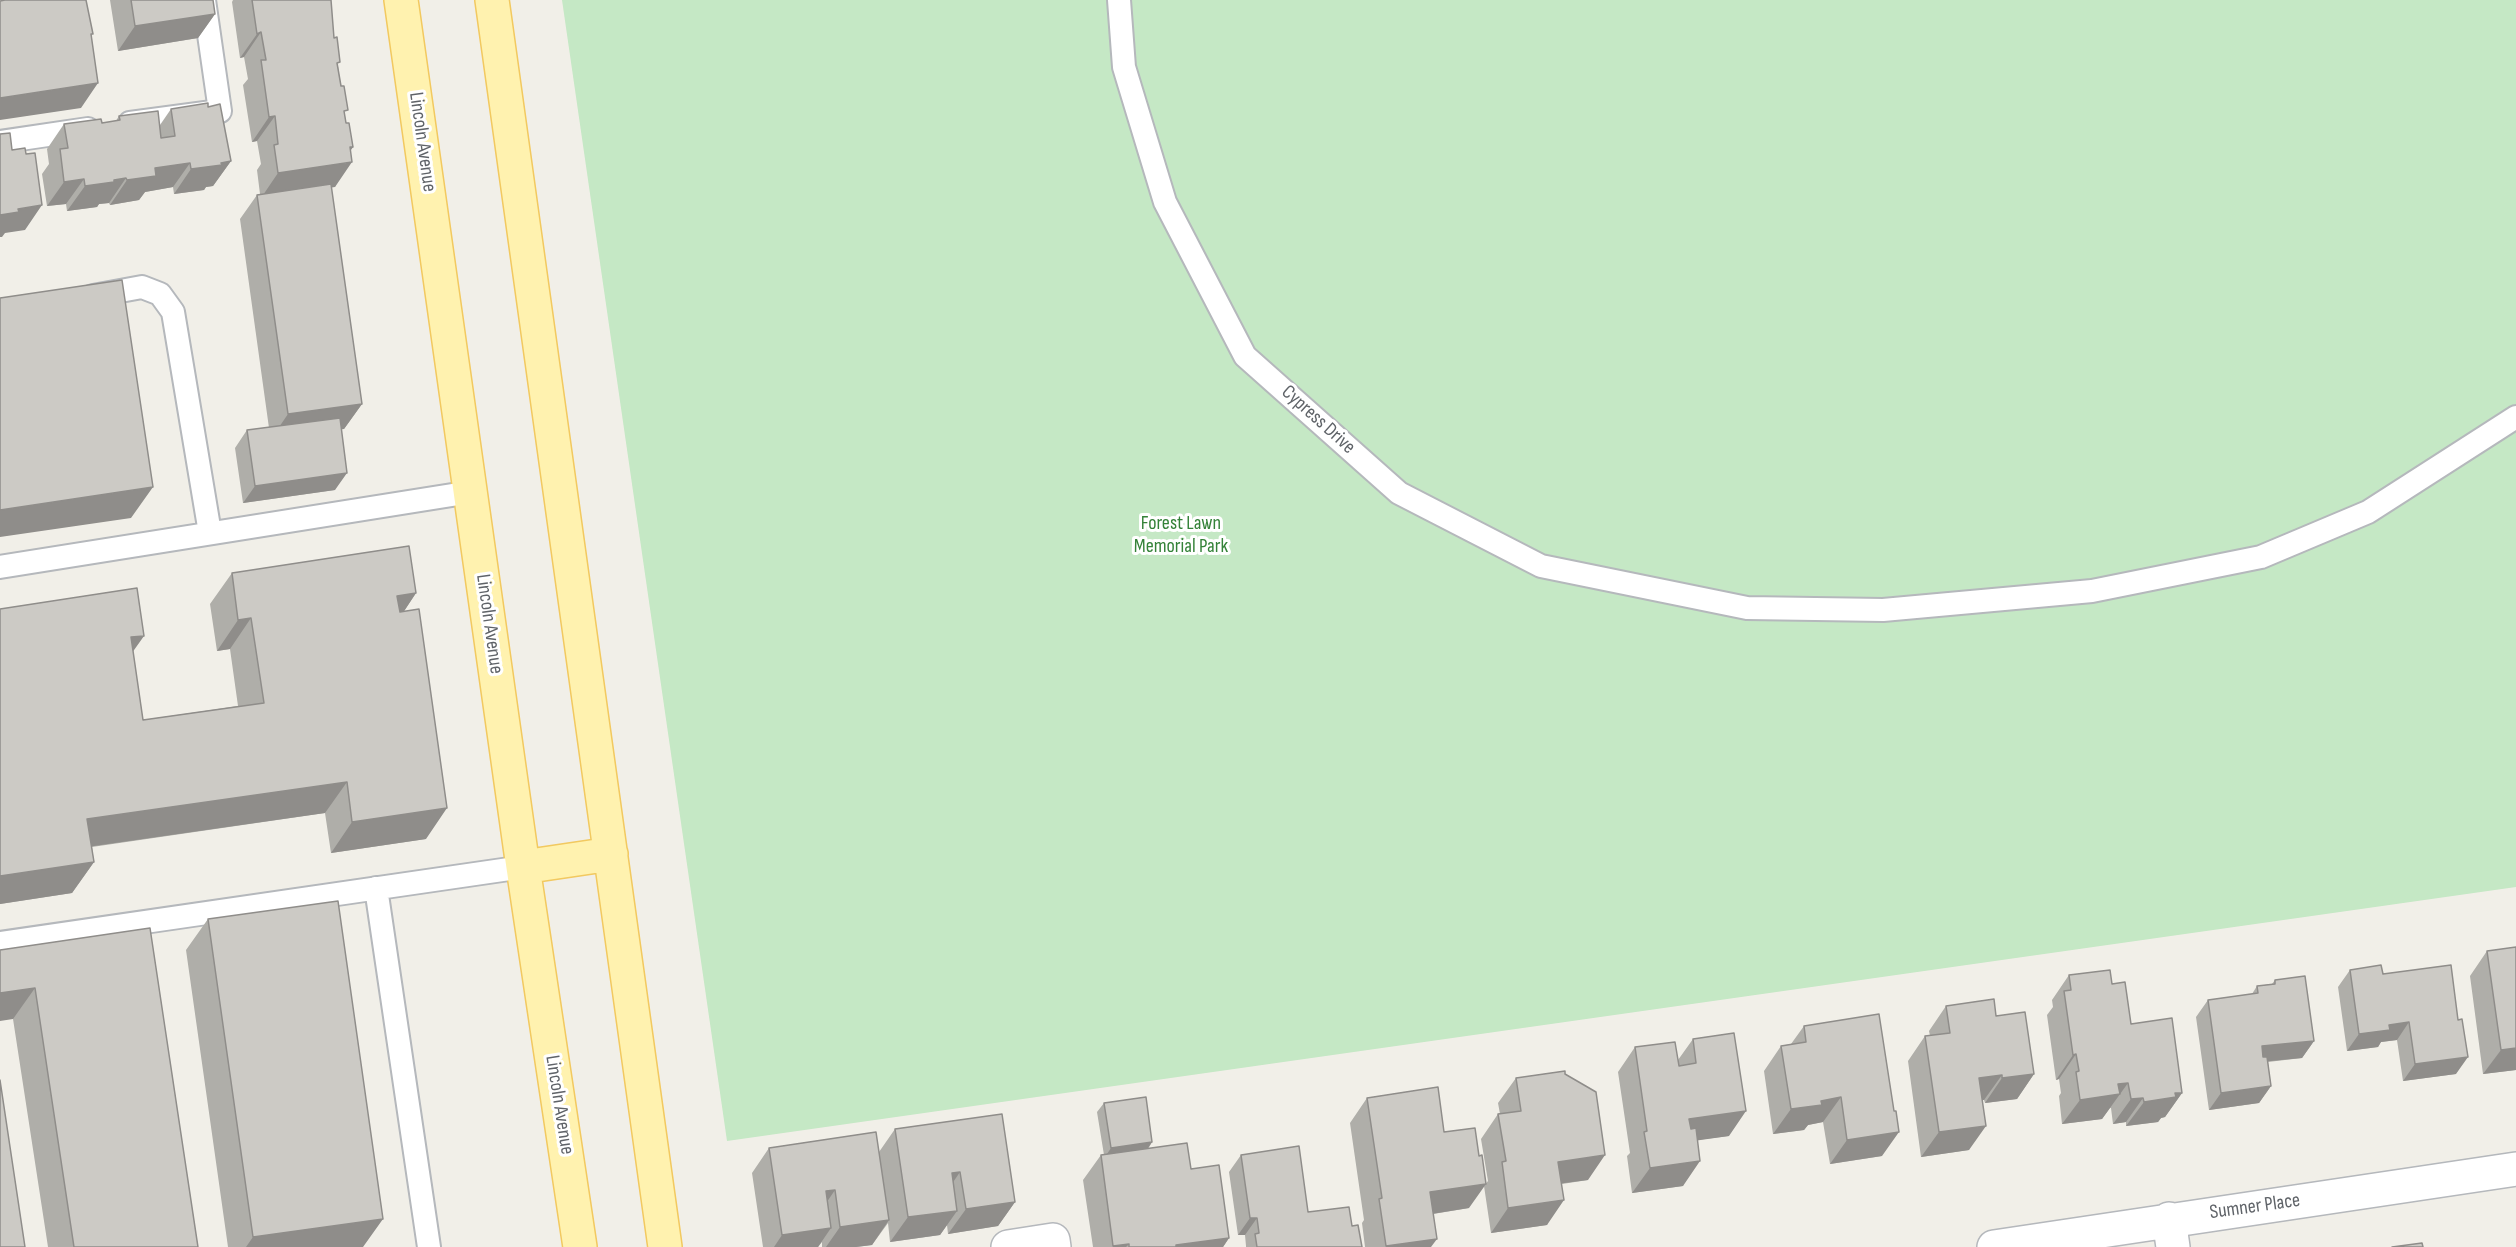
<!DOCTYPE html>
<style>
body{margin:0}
canvas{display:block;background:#f1efe8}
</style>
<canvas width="2516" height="1247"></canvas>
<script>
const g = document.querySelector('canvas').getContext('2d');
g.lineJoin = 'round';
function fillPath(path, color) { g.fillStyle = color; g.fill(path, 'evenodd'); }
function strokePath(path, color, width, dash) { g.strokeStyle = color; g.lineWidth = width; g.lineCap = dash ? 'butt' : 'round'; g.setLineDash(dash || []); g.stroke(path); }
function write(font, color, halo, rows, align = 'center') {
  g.font = font + ' "Sofia Sans Condensed",sans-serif'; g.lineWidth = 6; g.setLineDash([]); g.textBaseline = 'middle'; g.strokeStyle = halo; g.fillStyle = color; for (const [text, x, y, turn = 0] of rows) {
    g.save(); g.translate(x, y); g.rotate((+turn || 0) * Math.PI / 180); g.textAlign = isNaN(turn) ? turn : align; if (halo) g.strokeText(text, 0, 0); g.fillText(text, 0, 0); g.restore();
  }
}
const green = new Path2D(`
 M562 0H2516V887L727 1141Z`);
const service = new Path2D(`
 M1119 0 1124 67 1165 202 1245 356 1399 493 1541 566 1747 608 1883 610 2092 591 2261 557 2368 512 2516 417
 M130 123 220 111 204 0
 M0 142 88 129
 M93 296 142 287 160 294 173 312 210 533
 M0 567 471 492
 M376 888 429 1247
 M0 943 523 867`);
const minor = new Path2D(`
 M2169 1219 2173 1247
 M1008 1247 1053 1240 1054 1247
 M1994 1247 2516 1169`);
const primary = new Path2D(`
 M401 0 523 867 580 1247
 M492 0 665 1247
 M523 867 611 854`);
const wall = new Path2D(`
 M110 0H213L215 14 198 38 118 51Z
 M233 0H327L334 38 346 123 353 147 350 151 335 187H331L362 404 344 429H342L335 490 243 503 235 448 247 430 269 428 240 219 257 195 260 194 257 170 261 164 257 141 252 142 243 85 248 79 244 57 240 58 232 2Z
 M208 107 231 161 213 186 206 187 204 190 174 194 173 187 145 192 139 200 110 205 109 203 99 204 97 207 67 211 66 204 47 206 42 174 49 164 47 149 64 124 102 123 116 121 119 116 160 125 171 109Z
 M232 573 416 593 404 611 426 839 331 853 325 813 92 847 94 862 72 893 0 904V609L133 651 143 720 238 706 230 649 217 651 210 604Z
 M208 919 363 1247H228L186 950Z
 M150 928 198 1247H48L13 1019 0 950Z
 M2487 951 2516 1070 2483 1074 2470 976Z
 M2350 970 2383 974 2456 1074 2403 1081 2397 1040 2381 1042 2378 1047 2347 1051 2338 987Z
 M2069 975 2112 984 2131 1024 2182 1093 2165 1117 2161 1118 2158 1122 2126 1126V1122L2113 1124 2111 1108H2110L2102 1119 2062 1124 2059 1096 2061 1093 2059 1079 2056 1080 2047 1015 2053 1007 2052 1000Z
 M2275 980 2314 1041 2302 1058 2268 1062 2271 1086 2259 1103 2209 1110 2196 1017 2208 1000 2252 994 2257 986 2272 984Z
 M1946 1006 1996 1016 2034 1074 2017 1099 1985 1103 1984 1100H1982L1969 1150 1921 1157 1908 1061 1925 1036H1930L1929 1031Z
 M1804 1026 1882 1156 1830 1164 1823 1122 1808 1125 1804 1130 1773 1134 1764 1071 1781 1046 1791 1044Z
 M1693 1039 1729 1136 1697 1140 1683 1186 1632 1193 1627 1156 1630 1153 1618 1072 1635 1047 1678 1060Z
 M1516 1078 1588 1180 1562 1184 1547 1225 1491 1233 1484 1186 1488 1181 1481 1139 1498 1114H1500L1498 1103Z
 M1367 1098 1444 1132 1469 1208 1433 1214 1431 1247H1365L1362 1223 1364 1220 1350 1123Z
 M1104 1103 1152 1142 1148 1149 1191 1169 1229 1238 1223 1247H1093L1083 1180 1101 1155H1104L1097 1112Z
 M895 1129 1015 1202 998 1226 948 1234 947 1225 940 1235 890 1242 888 1223 872 1245 856 1247H822V1242L818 1247H763L752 1173 769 1148 879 1152Z
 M1241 1155 1308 1212 1352 1226 1362 1247H1246V1246L1245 1235H1238L1229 1172Z`);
const shadedWall = new Path2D(`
 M215 14 198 38 118 51 135 26Z
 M261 32 244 57 240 58 257 34Z
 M98 83 81 108 0 120V98Z
 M275 116 257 141 252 142 269 117Z
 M350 147H353L341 164 352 162 335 187 261 198 278 173Z
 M231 161 213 186 206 187 204 190 174 194 191 169Z
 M190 163 173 187 145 192 139 200 110 205 127 180 155 168Z
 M126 178 109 203 99 204 97 207 67 211 85 186Z
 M84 179 66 204 47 206 64 182Z
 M42 205 25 230 5 233 2 237H0V215L18 209Z
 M362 404 344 429 271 439 288 414Z
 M347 473 335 490 243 503 255 486Z
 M153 487 131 518 0 537V510Z
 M416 593 395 625 397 596Z
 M251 618 230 649 217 651 238 620Z
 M144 636 122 667 131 637Z
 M347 782 325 813 66 850 87 819Z
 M447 808 426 839 331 853 352 822Z
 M94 862 72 893 0 904V876Z
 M35 988 13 1019 0 1021V993Z
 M2409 1022 2397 1040 2381 1042 2378 1047 2347 1051 2359 1034 2389 1025Z
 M2314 1041 2302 1058 2250 1063 2262 1046Z
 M2516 1048V1070L2483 1074 2501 1050Z
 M2076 1054 2059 1079 2056 1080 2073 1055Z
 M2468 1057 2456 1074 2403 1081 2415 1064Z
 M2034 1074 2017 1099 1985 1103 2002 1078Z
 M2002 1075 1984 1100 1962 1103 1979 1078Z
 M2128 1083 2102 1119 2062 1124 2080 1100 2118 1084Z
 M2271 1086 2259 1103 2209 1110 2221 1093Z
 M2175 1093H2182L2165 1117 2161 1118 2158 1122 2126 1126 2144 1102Z
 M1841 1097 1823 1122 1808 1125 1804 1130 1773 1134 1791 1109 1821 1101Z
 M2143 1098 2126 1122 2113 1124 2131 1099Z
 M1746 1111 1729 1136 1672 1144 1689 1119Z
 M1986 1126 1969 1150 1921 1157 1939 1132Z
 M1899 1132 1882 1156 1830 1164 1847 1140Z
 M1152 1142 1146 1151 1105 1157 1111 1148Z
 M1605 1155 1588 1180 1541 1186 1558 1162Z
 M1700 1161 1683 1186 1632 1193 1650 1168Z
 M960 1172 943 1197 952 1173Z
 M1486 1184 1469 1208 1413 1217 1430 1192Z
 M835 1190 818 1215 826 1191Z
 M1564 1200 1547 1225 1491 1233 1508 1208Z
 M1015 1202 998 1226 948 1234 966 1209Z
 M957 1211 940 1235 890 1242 908 1217Z
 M1250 1218H1257L1245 1235H1238Z
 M383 1219 363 1247H246L253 1237Z
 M889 1220 872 1245 856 1247H826L840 1227Z
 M831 1228 818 1247H774L782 1235Z
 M1229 1238 1223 1247H1175L1176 1245Z
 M1437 1239 1431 1247H1386V1246Z
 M1129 1244 1126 1247H1113V1246Z`);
const building = new Path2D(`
 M5 0H86L93 34H91L98 83 0 98V1Z
 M131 0H213L215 14 135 26Z
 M252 0H331L334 38 337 37 340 62 337 63 341 86H344L348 110 344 111 346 123H349L353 147H350L352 162 278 173 274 145 278 144 275 116 269 117 261 60H266L261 32 257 34Z
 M208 103V107L220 104 231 161 221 163 222 165 191 169 190 163 155 168 156 176 127 180 126 178 114 180V182L85 186 84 179 64 182 60 149 68 148 64 124 101 119 102 123 120 120 119 116 158 111 161 138 175 136 171 109Z
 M10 133 12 150 25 148 26 154 35 153 42 205 18 209 19 212 0 215V134Z
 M331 184 362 404 288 414 257 195Z
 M122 280 153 487 0 510V298Z
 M340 418 347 473 255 486 247 430Z
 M409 546 416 593 397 596 400 612 419 609 447 808 352 822 347 782 87 819 94 862 0 876V609L137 588 144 636 131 637 143 720 264 703 251 618 238 620 232 573Z
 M338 901 383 1219 253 1237 208 919Z
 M150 928 198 1247H74L35 988 0 993V950Z
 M2516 947V1048L2501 1050 2487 951Z
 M2381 965 2383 974 2451 965 2458 1020 2462 1019 2468 1057 2415 1064 2409 1022 2389 1025 2390 1030 2359 1034 2350 970Z
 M2110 970 2112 984 2125 982 2131 1024 2172 1018 2182 1093H2175L2176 1097 2144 1102 2143 1098 2131 1099 2128 1083 2118 1084 2120 1094 2080 1100 2076 1072 2079 1071 2076 1054 2073 1055 2064 991 2071 990 2069 975Z
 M2305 976 2314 1041 2262 1046 2263 1057H2267L2271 1086 2221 1093 2208 1000 2258 993 2257 986 2275 984V980Z
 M1994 999 1996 1016 2025 1012 2034 1074 2002 1078V1075L1979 1078 1986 1126 1939 1132 1925 1036 1950 1033 1946 1006Z
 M1879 1014 1894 1111H1896L1899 1132 1847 1140 1841 1097 1821 1101 1822 1105 1791 1109 1781 1046 1806 1042 1804 1026Z
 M1734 1033 1746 1111 1689 1119 1691 1129 1696 1128 1700 1161 1650 1168 1644 1132 1647 1131 1635 1047 1675 1042 1679 1066 1696 1063 1693 1039Z
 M1565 1071V1074L1596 1092 1605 1155 1558 1162 1564 1200 1508 1208 1502 1162 1506 1161 1498 1114 1521 1111 1516 1078Z
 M0 1080 25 1247H0Z
 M1438 1087 1444 1132 1475 1128 1479 1156 1482 1155 1486 1184 1430 1192 1437 1239 1386 1246 1379 1199 1382 1198 1367 1098Z
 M1146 1097 1152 1142 1111 1148 1104 1103Z
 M1002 1114 1015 1202 966 1209 960 1172 952 1173 957 1211 908 1217 895 1129Z
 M876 1132 889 1220 840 1227 835 1190 826 1191 831 1228 782 1235 769 1148Z
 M1187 1143 1191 1169 1219 1165 1229 1238 1176 1245V1247H1129V1244L1113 1246 1101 1155Z
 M1299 1146 1308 1212 1349 1207 1352 1226 1358 1225 1362 1247H1257L1255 1234 1259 1233 1257 1218H1250L1241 1155Z
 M2422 1243 2423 1247H2392Z`);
const streetNames = [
 ["Lincoln Avenue",422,142,82],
 ["Cypress Drive",1318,420,42],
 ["Lincoln Avenue",489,624,82],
 ["Lincoln Avenue",559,1105,81],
 ["Sumner Place",2255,1207,-8]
];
const parkNames = [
 ["Forest Lawn",1181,524],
 ["Memorial Park",1181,547]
];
fillPath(green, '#c5e8c5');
strokePath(service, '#b5b8bc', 26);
strokePath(minor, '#b5b8bc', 36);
strokePath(primary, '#f2c960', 36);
strokePath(service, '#fff', 22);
strokePath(minor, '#fff', 33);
strokePath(primary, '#fff2af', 33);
fillPath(wall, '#afaea9');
fillPath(shadedWall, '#8f8d8a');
fillPath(building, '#cccac5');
strokePath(building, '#8f8d8a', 1.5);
write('20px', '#5f6368', '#fff', streetNames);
write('20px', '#348238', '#fff', parkNames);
</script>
